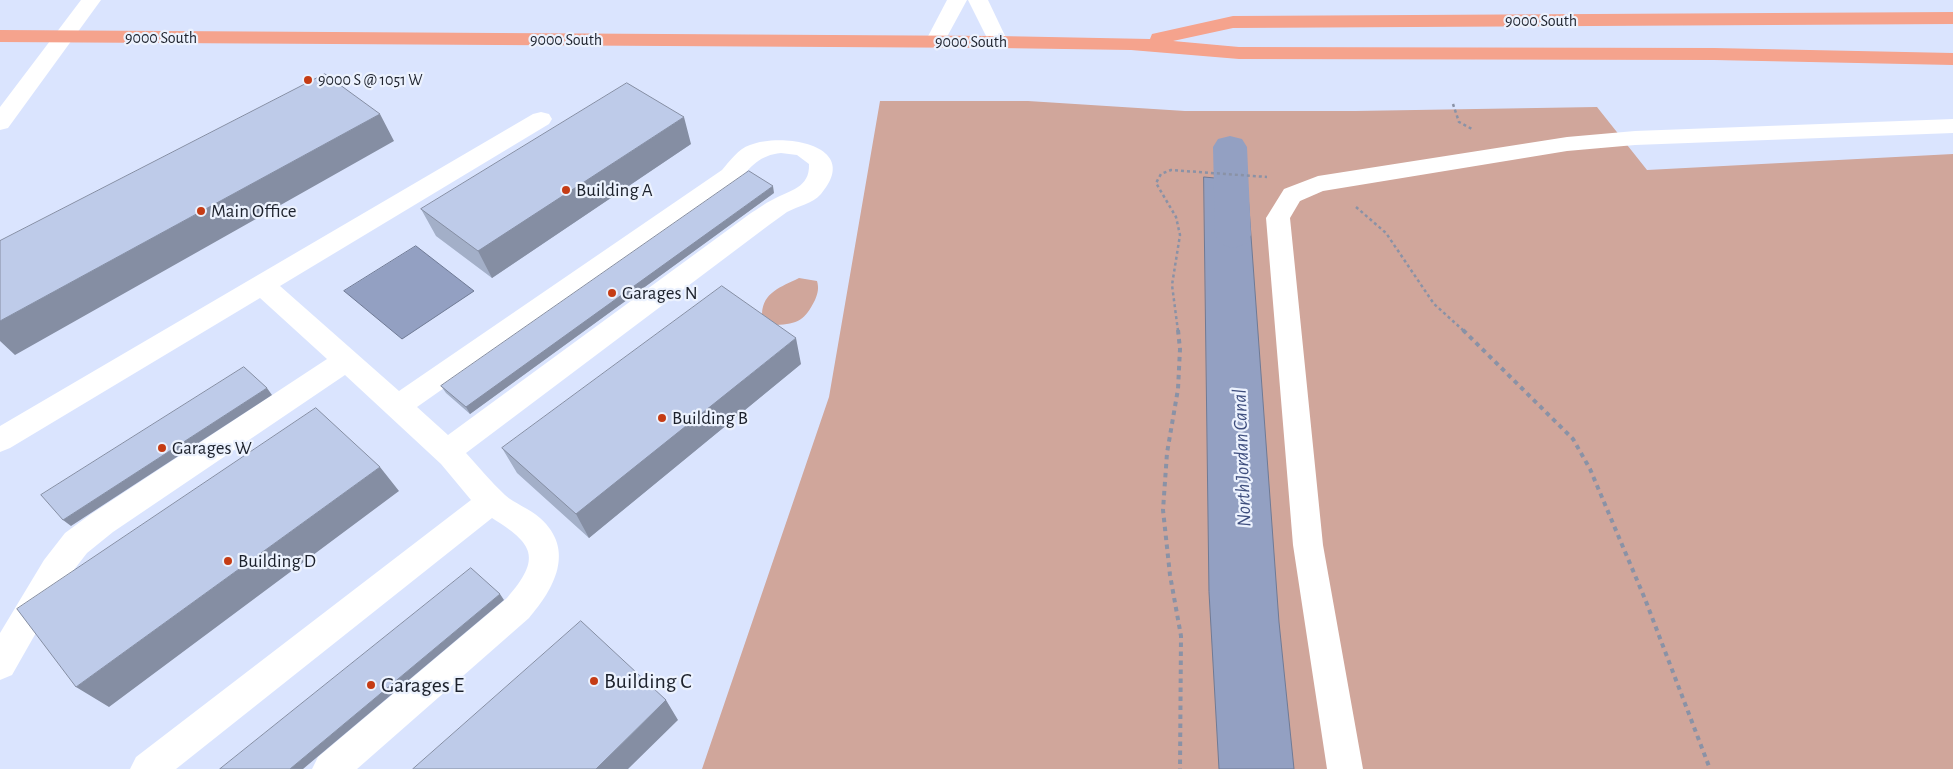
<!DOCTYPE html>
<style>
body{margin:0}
canvas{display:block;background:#dae4fe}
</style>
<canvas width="1953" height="769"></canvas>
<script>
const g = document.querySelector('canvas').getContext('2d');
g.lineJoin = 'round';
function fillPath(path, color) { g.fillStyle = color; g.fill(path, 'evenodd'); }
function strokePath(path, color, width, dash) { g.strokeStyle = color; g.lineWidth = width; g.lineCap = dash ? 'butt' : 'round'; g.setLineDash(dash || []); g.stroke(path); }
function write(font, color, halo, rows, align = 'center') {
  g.font = font + ' "Alegreya Sans",sans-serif'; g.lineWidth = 4.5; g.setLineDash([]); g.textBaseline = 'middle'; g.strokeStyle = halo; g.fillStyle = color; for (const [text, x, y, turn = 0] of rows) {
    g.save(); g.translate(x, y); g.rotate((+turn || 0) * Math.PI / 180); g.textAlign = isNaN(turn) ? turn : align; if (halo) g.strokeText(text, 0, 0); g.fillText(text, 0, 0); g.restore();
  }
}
const green = new Path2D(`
 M880 101H1028L1185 111H1355L1597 107 1647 170 1953 154V769H702L829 397Z
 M799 278 817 281C819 288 818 293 815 300 805 320 798 324 776 325L762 314C763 292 781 287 799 278Z`);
const water = new Path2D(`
 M1204 177 1247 181 1279 622 1294 769H1219L1209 592Z
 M416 246 474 291 402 339 344 291Z`);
const canal = new Path2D(`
 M1230 136 1242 139 1247 147 1251 235 1246 244 1233 248 1220 244 1215 235 1213 147 1218 139Z`);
const pathFar1 = new Path2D(`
 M1453 104 1459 122 1472 129
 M1356 207 1386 233 1434 304 1464 331
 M1178 331 1172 285 1180 235 1176 217 1156 183 1161 174 1171 170 1267 177`);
const path = new Path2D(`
 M1178 330 1180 349 1178 389 1167 453 1163 510 1170 575 1181 636 1180 769
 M1463 330 1573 439 1590 469 1645 599 1710 769`);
const minor = new Path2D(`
 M81 0H101L8 128 0 130V107Z
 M947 0H967L942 46 935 48 928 46 925 42Z
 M968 0H988L1008 42 1005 46 998 48 991 46Z
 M541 112 549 114 552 119 549 124 280 286 399 391 722 170C730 161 738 149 750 145 783 132 863 145 821 194 812 204 798 206 787 212 781 216 775 221 769 225L466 453C479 467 491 482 505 495 515 504 529 508 540 518 576 550 554 589 529 618L357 769H312L318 757 507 598C542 558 534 544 492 518L176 769H130L136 757 471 500 441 464 345 375 113 532 87 553 66 580 12 675 0 680V633L44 560 65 533 91 514 327 359 260 298 10 448 0 452V426L533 114ZM781 153 797 155 809 164C810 188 790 190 772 200 765 203 758 209 751 213L448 435 417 407 738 182C751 166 760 155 781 153Z
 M1953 119V133L1635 145 1567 151 1323 191 1300 201 1290 218 1323 545 1363 769H1327L1293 545 1266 218 1284 189 1318 176 1567 137 1635 131Z`);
const major = new Path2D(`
 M1953 12V24L1233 28 1173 41 1239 47 1714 48 1953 53V65L1714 60 1239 59 1131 50 998 48 0 42V30L998 36 1150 39 1152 34 1233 16Z`);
const wall = new Path2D(`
 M691 144 492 278 436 236 421 209Z
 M774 193 470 414 446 393 441 386Z
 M801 364 589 538 517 473 502 448Z`);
const shadedWall = new Path2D(`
 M380 114 394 141 15 355 0 341V321Z
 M684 117 691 144 492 278 478 251Z
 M773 186 774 193 470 414 466 407Z
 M796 338 801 364 589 538 576 514Z
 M267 388 272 395 71 526 63 520Z
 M380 467 399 491 109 707 76 687Z
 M500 594 504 600 303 769H290Z
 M666 700 678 720 628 769H596Z`);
const building = new Path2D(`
 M325 74 380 114 0 321V241Z
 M627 83 684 117 478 251 421 209Z
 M749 171 773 186 466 407 441 386Z
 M722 286 796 338 576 514 502 448Z
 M244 367 267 388 63 520 41 495Z
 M316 408 380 467 76 687 17 609Z
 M471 568 500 594 290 769H220Z
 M581 621 666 700 596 769H413Z`);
const markers = [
 [308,80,5,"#c53c15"],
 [566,190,5,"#c53c15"],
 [201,211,5,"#c53c15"],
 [612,293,5,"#c53c15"],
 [662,418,5,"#c53c15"],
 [162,448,5,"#c53c15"],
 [228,561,5,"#c53c15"],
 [594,681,5,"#c53c15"],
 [371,685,5,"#c53c15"]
];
const farStreetnames = [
 ["9000 South",1541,21],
 ["9000 South",161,38],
 ["9000 South",566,40],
 ["9000 South",971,42]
];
const farPoinames = [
 ["9000 S @ 1051 W",318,80]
];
const poiNames = [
 ["Building A",576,190],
 ["Main Office",211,211],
 ["Garages N",622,293],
 ["Building B",672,418],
 ["Garages W",172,448],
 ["Building D",238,561]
];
const waterNames = [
 ["North Jordan Canal",1242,458,-92]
];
const nearPoinames = [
 ["Building C",604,681],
 ["Garages E",381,685]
];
fillPath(green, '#d0a69b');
fillPath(water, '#93a0c2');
strokePath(water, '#6f7a95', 1);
fillPath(canal, '#93a0c2');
strokePath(pathFar1, '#8a92a6', 2.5, [3, 3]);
strokePath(path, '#8a92a6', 4, [4.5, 4.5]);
fillPath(minor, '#fff');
fillPath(major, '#f5a38d');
fillPath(wall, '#a3afc8');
fillPath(shadedWall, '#858ea3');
fillPath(building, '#becbe9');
strokePath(building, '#858ea3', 1);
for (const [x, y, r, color] of markers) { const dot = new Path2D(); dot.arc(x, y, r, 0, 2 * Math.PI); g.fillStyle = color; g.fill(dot); strokePath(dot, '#ecf2fe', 2); }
write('16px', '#1c212c', '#ecf2fe', farStreetnames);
write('16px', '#1c212c', '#ecf2fe', farPoinames, 'left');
write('19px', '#1c212c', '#ecf2fe', poiNames, 'left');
write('italic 20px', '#3e4e7e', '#ecf2fe', waterNames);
write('22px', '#1c212c', '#ecf2fe', nearPoinames, 'left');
</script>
